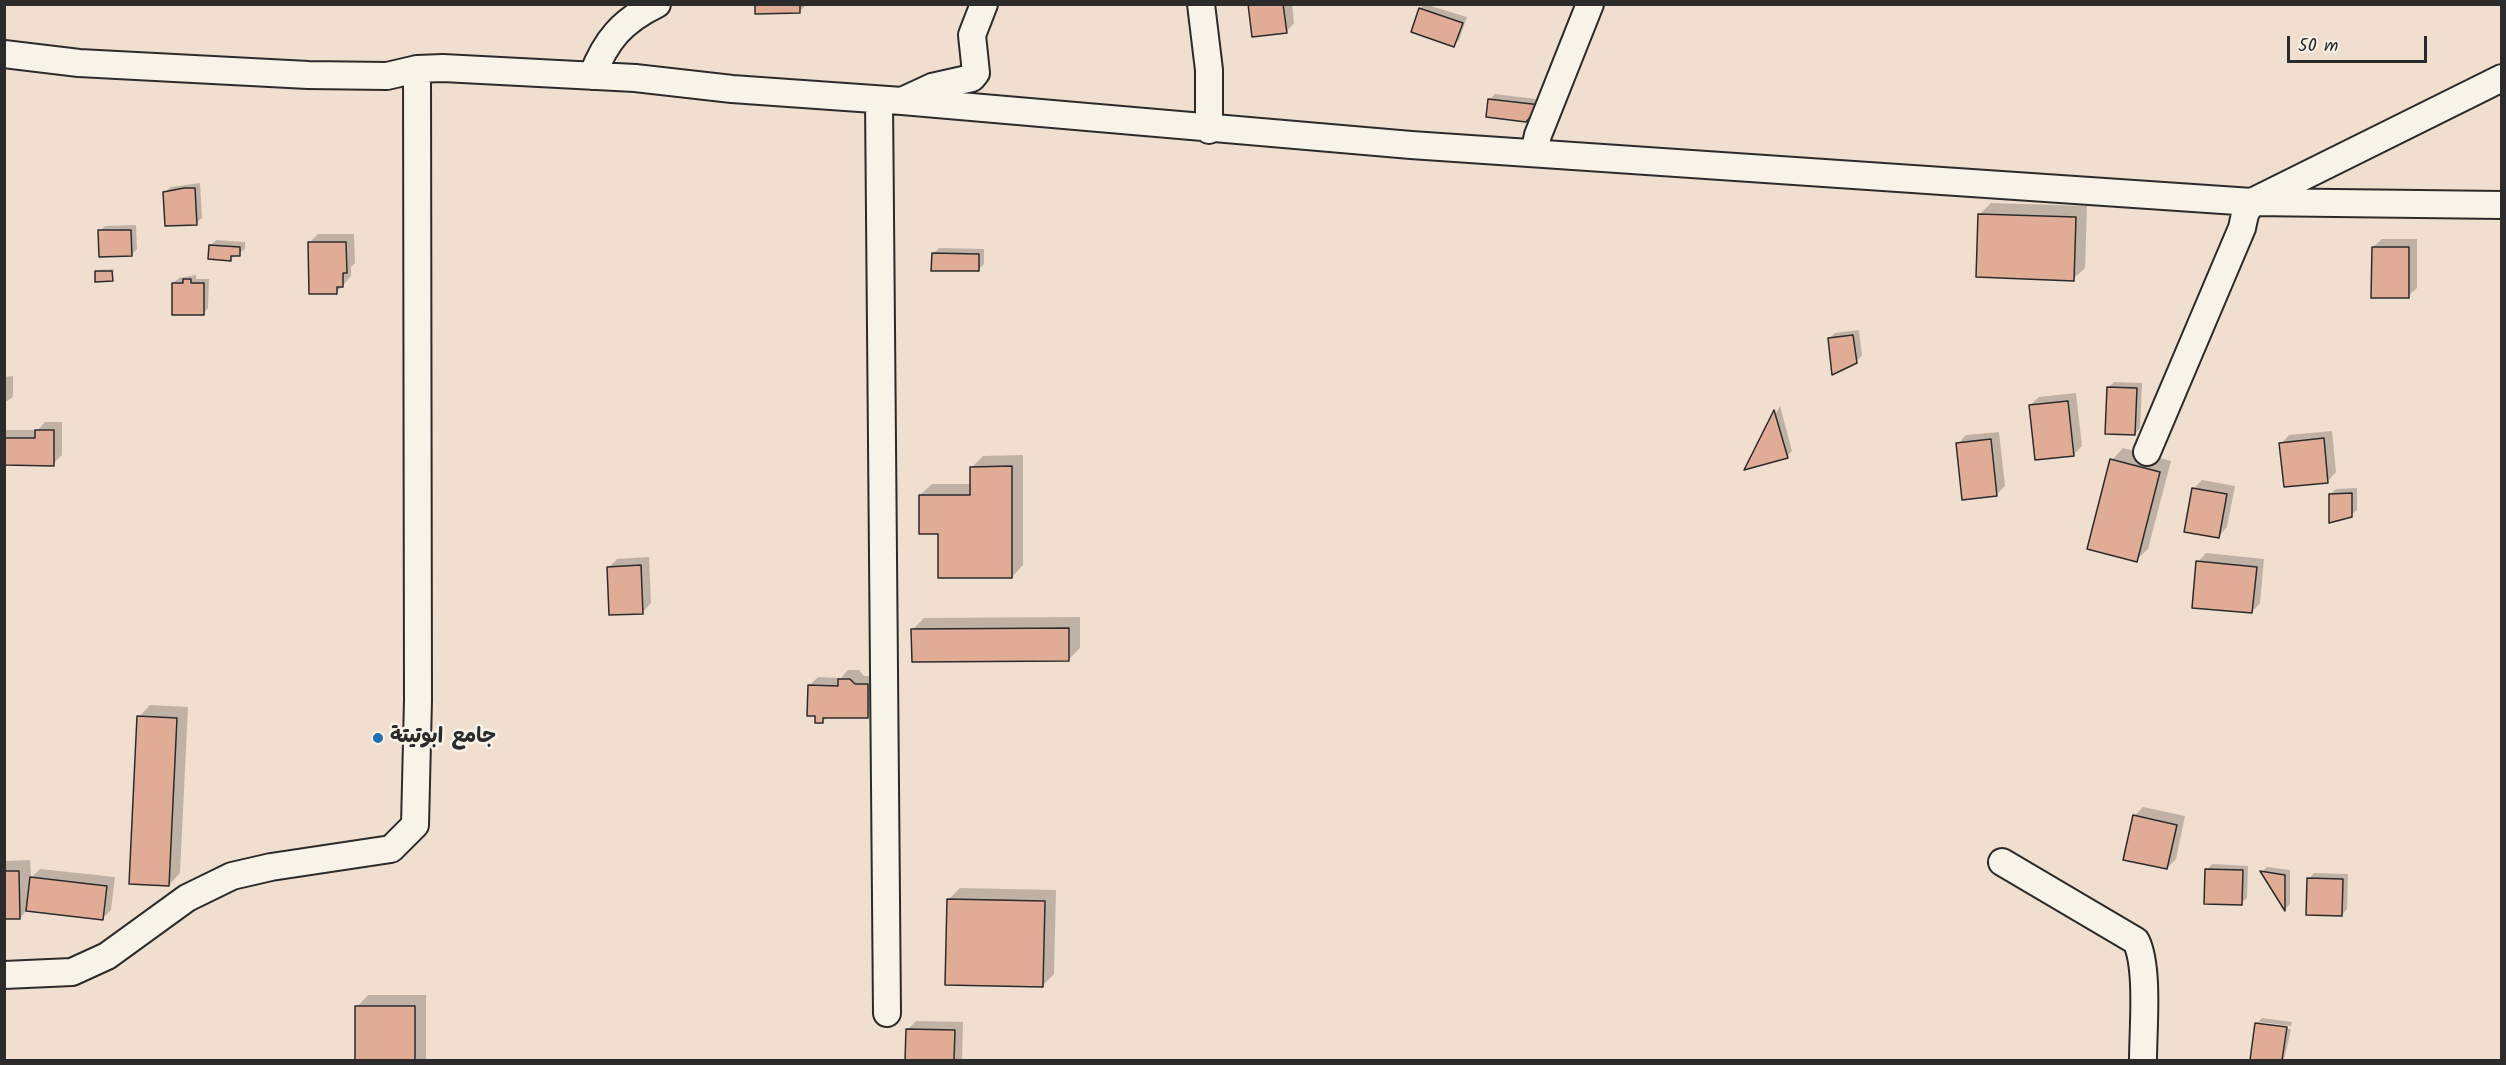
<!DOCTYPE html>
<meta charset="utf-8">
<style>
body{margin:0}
#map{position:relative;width:2506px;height:1065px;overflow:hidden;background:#f0decf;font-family:Kalam,sans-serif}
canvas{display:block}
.frame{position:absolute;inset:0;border:6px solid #2b2b2b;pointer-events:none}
.scale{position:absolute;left:2287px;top:36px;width:140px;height:27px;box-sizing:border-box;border:3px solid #2b2b2b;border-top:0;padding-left:8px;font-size:18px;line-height:21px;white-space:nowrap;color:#2b2b2b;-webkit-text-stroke:4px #f7f3e8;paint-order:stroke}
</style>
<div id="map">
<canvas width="2506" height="1065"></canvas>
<div class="frame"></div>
<div class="scale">50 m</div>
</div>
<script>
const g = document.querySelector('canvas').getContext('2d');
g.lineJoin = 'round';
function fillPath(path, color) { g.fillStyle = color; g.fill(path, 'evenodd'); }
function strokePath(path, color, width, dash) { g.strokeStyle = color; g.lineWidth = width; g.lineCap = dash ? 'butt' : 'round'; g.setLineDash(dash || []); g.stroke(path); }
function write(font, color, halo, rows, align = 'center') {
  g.font = font + ' Kalam,"Playpen Sans Arabic",sans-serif'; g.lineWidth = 5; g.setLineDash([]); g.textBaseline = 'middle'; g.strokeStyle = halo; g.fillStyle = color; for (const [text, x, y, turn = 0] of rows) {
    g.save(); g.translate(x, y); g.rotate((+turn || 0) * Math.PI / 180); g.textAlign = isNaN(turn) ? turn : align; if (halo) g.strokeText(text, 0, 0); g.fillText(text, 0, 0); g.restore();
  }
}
const shadow = new Path2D(`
 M757 4H807L799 12Z
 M1250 4H1292L1294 23 1286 32Z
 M1424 4 1467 17 1459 40 1454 45 1420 9Z
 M1495 94 1544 100 1531 114 1489 100Z
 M200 183 202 218 196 223 165 192 171 187Z
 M1991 203 2087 206 2085 268 2073 279 1980 214Z
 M136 225 137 249 131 255 100 231 105 226Z
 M318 234H354L355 263 351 267V276L337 292 309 243Z
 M2382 239H2417V288L2408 296 2373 247Z
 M216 240 245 242V249L230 259 210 246Z
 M939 248 984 249V264L978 270 933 254Z
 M114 269 112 280 96 272 99 270Z
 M196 275V279H209L208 308 203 314 173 283 179 278Z
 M1859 330 1862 356 1856 361 1829 339 1835 333Z
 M13 376V397L4 403V377Z
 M2114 382 2142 383 2140 428 2135 434 2108 388Z
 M2076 393 2082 446 2073 455 2030 405 2039 397Z
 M1780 406 1792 451 1787 456 1747 467Z
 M45 422H62V455L53 464H4V430H38Z
 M2332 431 2336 472 2328 481 2281 444 2289 435Z
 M1999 432 2005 486 1996 495 1958 444 1966 435Z
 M2123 448 2171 461 2148 549 2136 560 2112 460Z
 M1023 455V565L1012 577 920 495 932 484H972V467L983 456Z
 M2202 480 2235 486 2227 527 2219 536 2193 489Z
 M2357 488V510L2351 515 2330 494 2336 489Z
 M2206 553 2264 559 2260 603 2252 612 2198 562Z
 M649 557 651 603 643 612 608 568 617 559Z
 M1080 617V648L1069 659 913 629 924 618Z
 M848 670H859L864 676H876V708L867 717H827L823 721 809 686 818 677 841 678Z
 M150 705 188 707 180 873 169 885 139 717Z
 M2143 807 2185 816 2176 859 2167 868 2134 816Z
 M30 860 31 878 40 869 115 877 111 910 102 919 27 910 20 918H4V861Z
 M2212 864 2248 866 2247 898 2241 903 2207 870Z
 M2267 867 2290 870V904L2285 909 2262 872Z
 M2314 873 2348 874 2347 909 2342 915 2309 879Z
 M960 888 1056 890 1054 974 1043 985 948 900Z
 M368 995H426V1060H357V1007Z
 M2262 1018 2292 1022 2291 1026 2259 1022V1025L2291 1029 2284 1060 2251 1059 2257 1023Z
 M916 1021 963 1022 962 1060H907V1030Z`);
const building = new Path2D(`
 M755 4H800V13L755 14Z
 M1248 4H1283L1287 33 1252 37Z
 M1419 8 1463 23 1454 47 1411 32Z
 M1488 99 1541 105 1526 122 1486 117Z
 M184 188H195L197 225 165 226 163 192Z
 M1978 214 2076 217 2074 281 1976 277Z
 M98 230H131L132 256 99 257Z
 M308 242H346L347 273H343V287H337V294H309Z
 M209 245 240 247V256H231V261L208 259Z
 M2372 247H2409V298H2371Z
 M932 253 979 254V271H931Z
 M95 271H112L113 281 95 282Z
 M183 279H191V283H204V315H172V283H183Z
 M1853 335 1857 363 1832 375 1828 338Z
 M2107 387 2137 388 2135 435 2105 434Z
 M2068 401 2074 456 2035 460 2029 405Z
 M1774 410 1788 458 1744 470Z
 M35 430H54V466L4 465V438H35Z
 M2324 438 2328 483 2284 487 2279 443Z
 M1991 439 1997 496 1962 500 1956 443Z
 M2110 459 2160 472 2137 562 2087 549Z
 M1012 466V578H938V534H919V495H970V467Z
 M2192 488 2227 494 2219 538 2184 532Z
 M2352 493V517L2329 523V494Z
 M2196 561 2257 567 2252 613 2192 608Z
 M641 565 643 614 609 615 607 567Z
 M1069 628V661L912 662 911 629Z
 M838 679H850L855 684H868V718H823V723H815V716H807L808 685 838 686Z
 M137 716 177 718 169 886 129 884Z
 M2133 815 2177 825 2167 869 2123 860Z
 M2205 869 2243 870 2242 905 2204 904Z
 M4 871H19L20 919H4Z
 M2260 871 2285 875V911Z
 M30 877 107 886 103 920 26 911Z
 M2307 878 2343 879 2342 916 2306 915Z
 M947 899 1045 901 1043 987 945 985Z
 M355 1006H415V1060H355Z
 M2255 1023 2287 1027 2282 1060H2250Z
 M906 1029 955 1030 954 1060H905Z`);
const minor = new Path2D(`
 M1201 4 1209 70V130
 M4 54 79 63 308 75 387 76 417 69 443 68 635 78 732 89 902 101 1411 145 2252 202 2502 205
 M592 76C606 40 622 21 657 4
 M906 99 932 87 972 78 976 73 972 35 984 4
 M879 100 887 1013
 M1534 153 1538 135 1590 4
 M2147 452 2242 228 2245 214 2252 202 2502 78
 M2002 862 2136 941C2149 967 2143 1029 2143 1060
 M4 975 72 972 107 956 187 898 232 876 271 867 391 849 415 825 418 700 417 69`);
const markers = [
 [378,738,6,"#1f6fb2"]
];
const poiNames = [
 ["جامع ابوتيتة",390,738]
];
fillPath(shadow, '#0003');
fillPath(building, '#e1ac96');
strokePath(building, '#2b2b2b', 1.5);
strokePath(minor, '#2b2b2b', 30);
strokePath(minor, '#f7f3e8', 26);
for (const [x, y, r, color] of markers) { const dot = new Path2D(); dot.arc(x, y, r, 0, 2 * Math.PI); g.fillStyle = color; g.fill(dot); strokePath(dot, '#f7f3e8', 2); }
write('bold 21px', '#2b2b2b', '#f7f3e8', poiNames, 'left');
</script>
